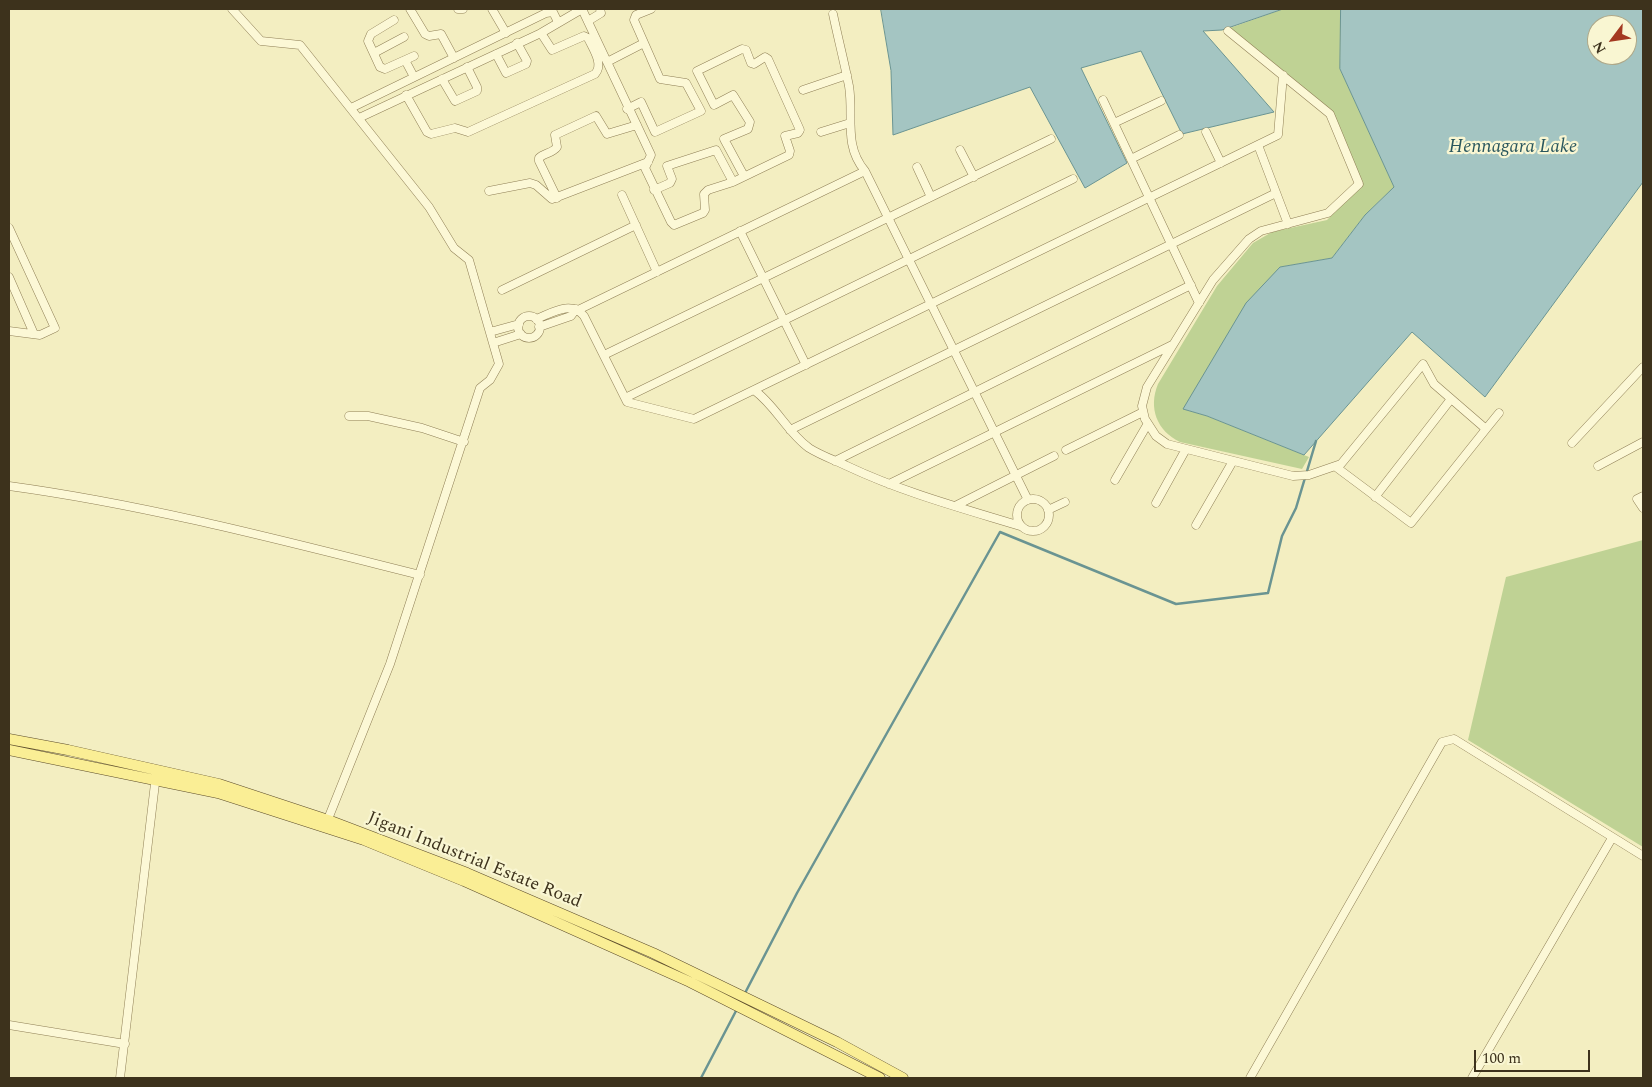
<!DOCTYPE html>
<style>
body{margin:0}
#map{position:relative;width:1652px;height:1087px;overflow:hidden;background:#f3eec1;font-family:Spectral,serif}
canvas{display:block}
.frame{position:absolute;inset:0;border:10px solid #3d321c;pointer-events:none}
.north{position:absolute;left:1587px;top:15px;width:50px;height:50px;box-sizing:border-box;background:#f9f6d2;border:1px solid #aea889;border-radius:50%;rotate:239deg;font-size:14px;font-weight:700;line-height:20px;text-align:center;color:#3d321c}
.north::after{content:'';display:block;margin:auto;width:18px;height:22px;background:#a43920;clip-path:polygon(50% 0,100% 100%,50% 72%,0 100%)}
.scale{position:absolute;left:1474px;top:1050px;width:116px;height:22px;box-sizing:border-box;border:2px solid #3d321c;border-top:0;padding-left:6px;font-size:15px;line-height:18px;white-space:nowrap;color:#3d321c;-webkit-text-stroke:4px #f9f6d2;paint-order:stroke}
</style>
<div id="map">
<canvas width="1652" height="1087"></canvas>
<div class="frame"></div>
<div class="north">N</div>
<div class="scale">100 m</div>
</div>
<script>
const g = document.querySelector('canvas').getContext('2d');
g.lineJoin = 'round';
function fillPath(path, color) { g.fillStyle = color; g.fill(path, 'evenodd'); }
function strokePath(path, color, width, dash) { g.strokeStyle = color; g.lineWidth = width; g.lineCap = dash ? 'butt' : 'round'; g.setLineDash(dash || []); g.stroke(path); }
function write(font, color, halo, rows, align = 'center') {
  g.font = font + ' Spectral,serif'; g.lineWidth = 4.5; g.setLineDash([]); g.textBaseline = 'middle'; g.strokeStyle = halo; g.fillStyle = color; for (const [text, x, y, turn = 0] of rows) {
    g.save(); g.translate(x, y); g.rotate((+turn || 0) * Math.PI / 180); g.textAlign = isNaN(turn) ? turn : align; if (halo) g.strokeText(text, 0, 0); g.fillText(text, 0, 0); g.restore();
  }
}
const green = new Path2D(`
 M1283 9H1341L1340 69 1394 187 1365 215 1332 258 1280 267 1184 409 1207 416 1304 455 1309 457 1302 469 1180 442C1157 431 1148 408 1158 384L1217 286 1253 243 1272 232 1327 220 1363 184 1333 114 1230 28Z
 M1643 540V847L1468 740 1506 577Z`);
const water = new Path2D(`
 M881 9H1283L1222 30 1203 31 1274 112 1182 134 1141 51 1081 68 1127 163 1085 188 1030 87 893 135 891 71Z
 M1341 9H1643V182L1485 397 1412 332 1304 455 1207 416 1183 409 1246 303 1280 267 1332 258 1365 215 1394 187 1340 69ZM1597 25H1627V55H1597Z`);
const stream = new Path2D(`
 M744 995 797 893 1000 532 1176 604 1268 593 1282 536 1296 508 1316 441
 M701 1078 737 1009`);
const minor = new Path2D(`
 M232 9 261 41 300 45 429 207 454 248 469 260 499 364 490 380 480 388 390 664 326 824
 M410 9 425 34 429 36 441 34 454 58
 M458 9H463
 M492 9 506 33
 M833 14C838 38 844 61 849 86 854 116 843 145 865 171
 M394 20 371 34 368 41 380 67 385 69 414 56
 M588 21 601 13 600 9
 M1228 31 1330 114 1359 184 1328 213 1261 231 1249 239 1213 280 1147 387 1142 406 1145 419 1156 436 1167 444 1293 476 1309 475 1341 464 1423 364 1434 384 1486 429 1411 523 1336 467
 M374 53 404 37
 M496 54 506 73 526 64 527 61 517 43
 M405 60 414 77
 M607 62 644 43
 M442 79 455 101 477 91V87L467 67
 M803 90 847 75
 M406 95 427 132 431 134 455 128 468 132 595 74C604 64 593 49 588 38L584 36 552 50 541 33
 M1103 100 1199 303
 M351 108 546 13 553 12 558 22
 M627 109 641 102 655 132 701 111 686 83 660 79 634 20 636 15 651 9
 M359 118 541 33 582 9 651 155 645 168 671 222 674 225 703 213 705 210 704 194 708 190 733 182 716 150 667 166 672 179 670 183 654 190
 M1114 123 1161 101
 M821 132 850 123
 M1206 132 1221 163
 M1258 145 1288 224
 M960 150 974 177
 M1131 159 1179 135
 M917 167 931 197
 M733 182 789 155 790 151 785 136 798 133 800 130 768 59 765 57 754 64 751 63 746 50 742 49 697 71 714 105 733 95 750 122 748 129 724 139 744 176
 M489 191 530 183 536 185 552 199 648 162
 M622 195 657 272
 M557 198 539 161V158C544 153 553 153 557 147L555 135 596 116 607 134 637 125
 M9 228 55 328 40 335 9 331
 M740 231 806 365
 M9 277 34 334
 M502 290 636 225
 M578 310 865 171 1028 500
 M518 327a11 11 0 1 1 22 0a11 11 0 1 1-22 0Z
 M536 319C552 313 571 300 584 316L627 402 694 419 1278 135 1283 75
 M539 327 571 316 576 309
 M490 332 519 324
 M493 343 521 334
 M604 355 1051 139
 M754 390C776 406 787 432 809 448 820 455 834 460 847 466 902 492 961 508 1020 526
 M625 398 1073 179
 M349 416H368L422 428 464 442
 M1486 429 1499 413
 M790 430 1276 193
 M1572 443 1643 367
 M1066 450 1143 412
 M835 461 1191 285
 M1598 466 1643 442
 M1115 480 1147 425
 M889 484 1172 345
 M9 486C148 505 284 541 420 575
 M1643 496 1637 499 1643 508
 M1375 497 1451 399
 M1017 515a16 16 0 1 1 32 0a16 16 0 1 1-32 0Z
 M1156 503 1186 449
 M955 506 1054 456
 M1048 510 1065 502
 M1196 525 1233 461
 M9 1025 125 1044
 M120 1078 156 775
 M1250 1078 1442 742 1454 739 1643 856
 M1472 1078 1612 838`);
const major = new Path2D(`
 M9 739 68 750 219 784 328 820 467 873 653 953 837 1042 903 1078
 M9 750 218 793 364 840 464 881 690 982 880 1078`);
const streetNames = [
 ["Jigani Industrial Estate Road",474,861,22]
];
const waterNames = [
 ["Hennagara Lake",1513,148]
];
fillPath(green, '#bfd294');
fillPath(water, '#a4c5c2');
strokePath(water, '#6a9492', 1);
strokePath(stream, '#6a9492', 2.5);
strokePath(minor, '#8f7f56', 9);
strokePath(major, '#5c4c2b', 11);
strokePath(minor, '#fcf8d6', 8);
strokePath(major, '#faee95', 10);
write('18px', '#3d321c', '#f9f6d2', streetNames);
write('italic 19px', '#2a575e', '#f9f6d2', waterNames);
</script>
